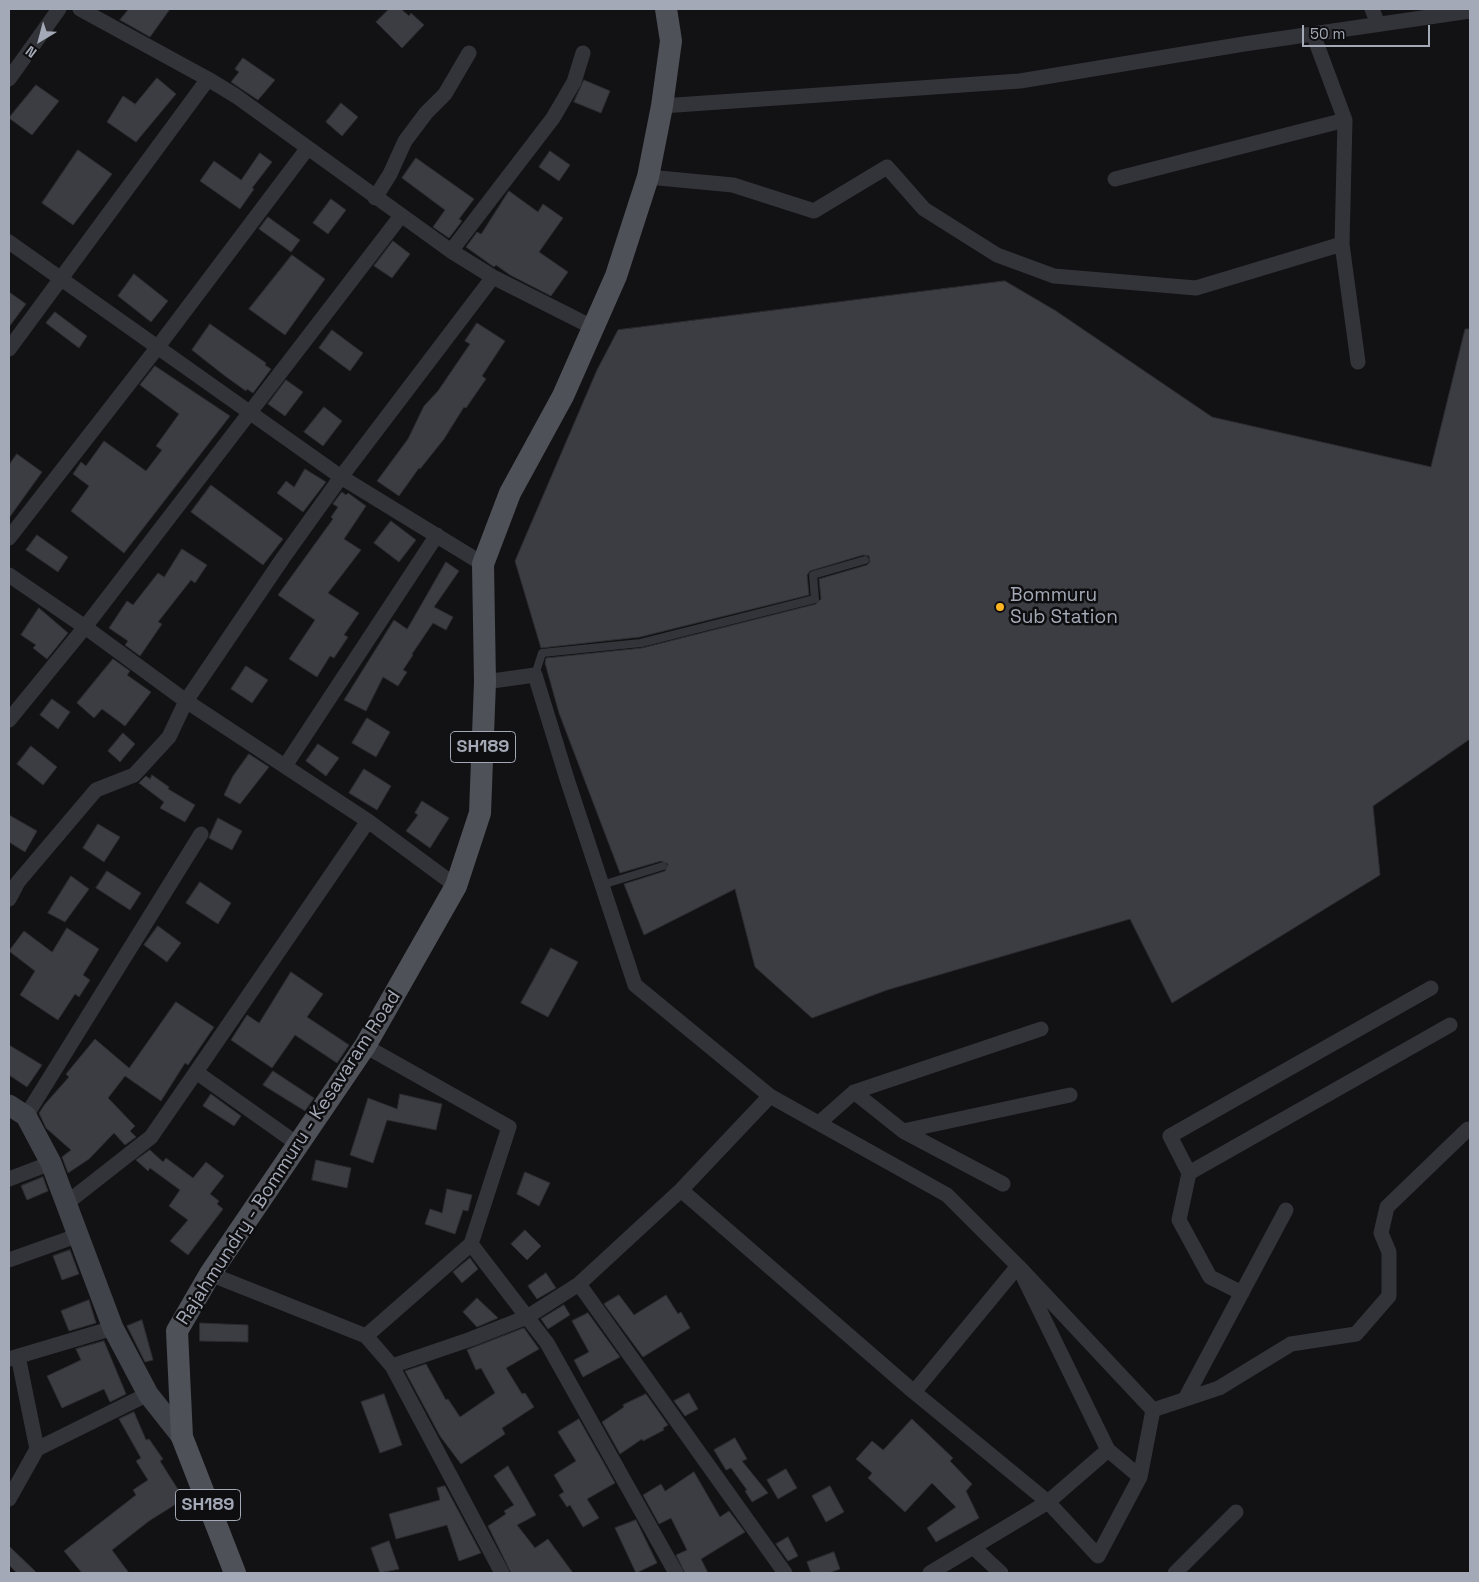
<!DOCTYPE html>
<style>
body{margin:0}
#map{position:relative;width:1479px;height:1582px;overflow:hidden;background:#121214;font-family:"Space Grotesk",sans-serif}
canvas{display:block}
.frame{position:absolute;inset:0;border:10px solid #a3a9b6;pointer-events:none}
.north{position:absolute;left:15px;top:15px;width:50px;height:50px;-webkit-text-stroke:4px #0e0d0f;paint-order:stroke;rotate:217deg;font-size:14px;font-weight:700;line-height:20px;text-align:center;color:#a3a9b6}
.north::after{content:'';display:block;margin:auto;width:18px;height:22px;background:#a3a9b6;clip-path:polygon(50% 0,100% 100%,50% 72%,0 100%)}
.scale{position:absolute;left:1302px;top:25px;width:128px;height:22px;box-sizing:border-box;border:2px solid #a3a9b6;border-top:0;padding-left:6px;font-size:15px;line-height:18px;white-space:nowrap;color:#a3a9b6;-webkit-text-stroke:4px #0e0d0f;paint-order:stroke}
</style>
<div id="map">
<canvas width="1479" height="1582"></canvas>
<div class="frame"></div>
<div class="north">N</div>
<div class="scale">50 m</div>
</div>
<script>
const g = document.querySelector('canvas').getContext('2d');
g.lineJoin = 'round';
function fillPath(path, color) { g.fillStyle = color; g.fill(path, 'evenodd'); }
function strokePath(path, color, width, dash) { g.strokeStyle = color; g.lineWidth = width; g.lineCap = dash ? 'butt' : 'round'; g.setLineDash(dash || []); g.stroke(path); }
function write(font, color, halo, rows, align = 'center') {
  g.font = font + ' "Space Grotesk",sans-serif'; g.lineWidth = 5; g.setLineDash([]); g.textBaseline = 'middle'; g.strokeStyle = halo; g.fillStyle = color; for (const [text, x, y, turn = 0] of rows) {
    g.save(); g.translate(x, y); g.rotate((+turn || 0) * Math.PI / 180); g.textAlign = isNaN(turn) ? turn : align; if (halo) g.strokeText(text, 0, 0); g.fillText(text, 0, 0); g.restore();
  }
}
const building = new Path2D(`
 M129 9H170L150 37 120 20Z
 M389 9H401L409 16 411 13 424 25 402 48 376 22Z
 M243 58 275 80 258 100 231 82 239 72 235 69Z
 M157 78 176 94 136 142 107 122 123 96 135 104Z
 M584 80 610 91 601 113 574 102Z
 M36 85 59 101 32 135 9 118Z
 M341 103 358 117 342 136 326 122Z
 M78 150 112 174 73 225 42 203Z
 M550 151 570 165 559 181 539 167Z
 M260 153 272 162 252 188 254 189 240 209 200 181 214 161 241 180Z
 M416 158 474 199 459 219 462 221 449 238 433 227 445 210 402 178Z
 M509 191 538 212 543 204 563 218 539 252 568 272 551 296 510 275 496 265 494 267 466 247 477 232 481 234Z
 M331 199 346 210 328 234 313 223Z
 M268 217 300 240 291 252 259 229Z
 M393 241 410 254 392 278 374 266Z
 M292 255 325 279 285 335 249 309Z
 M134 274 168 301 151 322 118 296Z
 M1005 281 1056 311 1212 417 1431 467 1465 329H1470V739L1373 806 1380 875 1172 1003 1130 919 887 990 812 1018 755 967 735 889 644 935 624 884 665 871 668 864 661 861 620 873 559 713 545 663 546 658 642 648 816 604 821 599 819 579 867 565 870 562 869 556 863 555 810 571 807 575 809 595 640 637 541 648 515 561 597 370 618 330Z
 M9 292 26 304 9 327Z
 M55 312 87 336 79 348 46 323Z
 M477 323 505 341 482 376 486 379 466 408 464 407 444 439 420 469 419 468 399 496 377 481 408 439 424 406 438 391 470 344 465 341Z
 M210 324 266 363 265 365 271 369 253 393 247 389 246 391 225 376 192 350Z
 M332 330 363 353 350 371 319 348Z
 M155 366 230 416 124 553 71 511 89 486 73 474 81 462 86 466 104 441 146 471 162 450 156 446 179 414 140 385Z
 M286 380 303 392 285 416 268 404Z
 M324 407 342 421 323 446 304 432Z
 M17 454 42 472 9 518V465Z
 M305 469 326 482 303 512 277 493 286 481 294 487Z
 M211 485 283 539 263 565 191 512Z
 M342 492 346 495 348 493 366 506 344 539 361 550 328 593 359 613 344 635 348 637 334 658 330 656 317 677 289 659 315 620 278 595 333 519 331 517 338 507 333 504Z
 M391 521 416 540 399 562 374 543Z
 M37 535 68 557 58 572 26 550Z
 M182 549 207 565 195 583 191 580 158 622 162 624 140 656 125 645 128 641 109 628 127 601 133 605 158 573 164 577Z
 M446 562 459 571 434 607 453 617 446 630 433 623 412 654 413 655 403 670 407 672 398 686 383 677 366 711 344 700 394 620 407 629Z
 M39 608 68 633 47 659 33 648 36 645 21 635Z
 M113 659 130 671 127 675 151 692 125 726 102 709 94 718 77 703Z
 M246 666 268 680 252 703 231 689Z
 M52 699 70 712 58 729 40 715Z
 M367 718 390 732 376 757 352 743Z
 M123 733 135 744 120 762 108 751Z
 M318 744 339 758 326 776 306 761Z
 M31 746 57 767 43 785 17 764Z
 M249 754 269 767 240 804 224 795 233 776Z
 M364 769 391 786 377 810 349 793Z
 M152 775 169 787 168 789 195 805 185 822 160 808 164 802 139 783 146 776 150 779Z
 M422 801 449 818 430 848 406 831 418 815 415 813Z
 M9 815 37 831 25 852 9 842Z
 M218 818 242 831 232 850 209 838Z
 M98 824 120 837 104 862 83 848Z
 M107 871 141 893 130 910 96 888Z
 M71 876 89 889 65 922 48 913Z
 M200 882 231 903 218 924 186 903Z
 M158 926 181 943 167 962 144 945Z
 M67 928 99 949 83 975 90 980 79 997 75 994 58 1020 20 995 35 971 9 951 24 931 52 952Z
 M551 948 578 962 548 1017 521 1003Z
 M291 972 323 994 307 1017 349 1045 337 1063 295 1035 272 1068 231 1040 247 1015 259 1023Z
 M176 1002 214 1027 188 1065 185 1063 161 1101 125 1076 108 1098 135 1126 130 1131 136 1137 125 1145 114 1133 89 1159 68 1173 62 1157 71 1150 46 1128 39 1113 45 1104 69 1077 66 1074 95 1039 129 1068Z
 M9 1045 42 1065 27 1087 9 1075Z
 M273 1071 314 1098 305 1111 263 1085Z
 M211 1094 241 1116 234 1126 203 1106Z
 M400 1094 442 1104 436 1130 387 1120 373 1163 350 1155 368 1098 397 1109Z
 M150 1150 163 1162 166 1158 193 1178 206 1162 224 1176 210 1194 219 1201 217 1204 223 1209 188 1255 170 1241 188 1220 169 1206 180 1190 150 1168 148 1171 136 1160Z
 M316 1160 351 1168 347 1188 312 1180Z
 M525 1172 550 1183 539 1206 517 1194Z
 M43 1177 48 1191 27 1200 21 1186Z
 M447 1189 472 1195 468 1211 463 1210 455 1234 425 1224 430 1209 442 1213Z
 M525 1230 541 1246 527 1260 511 1244Z
 M70 1250 79 1274 62 1280 53 1256Z
 M470 1258 478 1269 462 1283 453 1272Z
 M546 1273 556 1288 537 1299 528 1286Z
 M619 1295 634 1315 666 1295 678 1314 681 1312 690 1328 643 1357 604 1304Z
 M477 1298 498 1318 477 1327 463 1312Z
 M89 1300 96 1323 69 1331 61 1311Z
 M564 1305 570 1315 548 1329 541 1319Z
 M588 1313 620 1357 583 1377 574 1360 589 1352 572 1321Z
 M142 1320 153 1360 145 1362 127 1326Z
 M200 1323 248 1325V1342L200 1341Z
 M524 1328 539 1349 506 1368 522 1394 525 1393 534 1407 502 1428 505 1434 461 1464 440 1436 405 1371 426 1364 446 1400 448 1399 460 1417 495 1393 481 1368 476 1370 467 1350Z
 M104 1341 126 1394 110 1402 104 1389 62 1408 47 1376 81 1360 76 1349Z
 M689 1393 698 1409 685 1416 674 1401Z
 M384 1394 402 1445 380 1453 361 1402Z
 M646 1394 668 1425 663 1428 664 1430 643 1441 642 1439 620 1454 602 1422 624 1407 623 1405Z
 M134 1412 146 1440 149 1439 163 1459 160 1461 184 1499 149 1521 112 1550 129 1573H82L64 1551 136 1495 133 1490 148 1480 136 1461 141 1458 119 1419Z
 M579 1419 615 1483 587 1499 599 1518 583 1527 570 1505 567 1507 559 1495 564 1492 554 1475 576 1461 558 1432Z
 M912 1419 953 1458 950 1461 972 1484 966 1491 979 1518 936 1542 927 1528 956 1507 932 1483 905 1512 868 1478 872 1473 856 1459 872 1441 883 1450Z
 M735 1438 747 1459 742 1461 768 1493 752 1502 745 1491 747 1490 731 1468 726 1470 714 1450Z
 M508 1466 536 1515 517 1525 535 1548 548 1539 573 1573H511L488 1526 506 1514 504 1511 514 1505 494 1476Z
 M786 1469 797 1488 778 1499 767 1480Z
 M694 1472 720 1517 729 1511 745 1532 701 1559 708 1573H685L676 1555 687 1550 671 1518 659 1524 643 1495 661 1484 665 1491Z
 M445 1486 481 1553 459 1561 447 1525 396 1539 389 1514 440 1500 437 1488Z
 M830 1486 844 1512 826 1522 812 1496Z
 M636 1520 657 1563 636 1573 615 1528Z
 M788 1537 798 1556 788 1561 776 1544Z
 M389 1541 399 1569 380 1573 371 1548Z
 M9 1546 37 1573H17L9 1565Z
 M834 1552 840 1569 829 1573H811L807 1562Z`);
const service = new Path2D(`
 M535 675 542 653 641 643 815 599 813 575 865 560
 M602 885 663 866`);
const minor = new Path2D(`
 M80 9 208 79 236 96 451 251 493 277 594 328
 M1372 9 1378 24
 M1313 34 1345 120 1342 244 1358 362
 M9 79 59 9
 M662 106 1020 81 1244 44 1470 11
 M648 177 733 185 814 211 887 167 924 209 997 255 1054 276 1196 288 1342 244
 M1115 179 1345 120
 M375 198 390 174 405 141 426 113 445 94 469 53
 M9 242 341 477 483 564
 M451 251 553 118 574 82 583 53
 M9 349 208 79
 M9 538 157 348 307 149
 M9 575 85 627 186 701 368 821 456 886
 M485 682 535 675 567 779 635 985 770 1096 947 1195 1018 1266 1153 1410 1219 1388 1291 1344 1356 1334 1389 1296V1252L1381 1233 1387 1207 1468 1129
 M9 720 85 627 400 217
 M285 766 437 535
 M9 899 18 882 96 790 134 775 169 737 186 701 283 558 341 477 493 277
 M365 1046 509 1127 471 1244 366 1336
 M196 1072 368 821
 M854 1092 903 1131 1003 1184
 M770 1096 681 1190 579 1284 785 1573
 M26 1116 201 834
 M819 1123 854 1092 1041 1029
 M903 1131 1070 1095
 M1189 1173 1170 1136 1431 988
 M9 1179 51 1163
 M681 1190 914 1392 1048 1502 1098 1556 1140 1477 1153 1410
 M68 1202 151 1137 196 1072 299 1145
 M471 1244 547 1343 676 1573
 M9 1260 79 1235
 M210 1274 366 1336 392 1366 502 1573
 M1242 1293 1210 1277 1179 1220 1189 1173 1450 1025
 M18 1356 37 1449
 M9 1359 113 1328
 M392 1366 471 1339 527 1317 579 1284
 M914 1392 1018 1266 1108 1450 1140 1477
 M1185 1399 1286 1210
 M9 1499 37 1449 148 1394
 M973 1547 1001 1573
 M930 1573 1048 1502 1108 1450
 M1175 1573 1236 1512`);
const secondary = new Path2D(`
 M9 1105 26 1116 51 1163 113 1328 148 1394 182 1437`);
const primary = new Path2D(`
 M235 1573 182 1437 177 1331 210 1274 365 1046 456 886 480 813 485 682 483 564 510 493 563 396 616 276 648 177 662 106 671 41 666 9`);
const markers = [
 [1000,607,5,"#feb520"]
];
const shields = [
 [483,747,65],
 [208,1505,65]
];
const shieldNames = [
 ["SH189",483,747],
 ["SH189",208,1505]
];
const poiNames = [
 ["Bommuru",1010,596],
 ["Sub Station",1010,618]
];
const streetNames = [
 ["Rajahmundry - Bommuru - Kesavaram Road",289,1158,-57]
];
fillPath(building, '#3c3d42');
strokePath(building, '#2c2c31', 1);
strokePath(service, '#33343a', 8);
strokePath(minor, '#33343a', 15);
strokePath(secondary, '#41434a', 21);
strokePath(primary, '#4f5159', 22);
for (const [x, y, r, color] of markers) { const dot = new Path2D(); dot.arc(x, y, r, 0, 2 * Math.PI); g.fillStyle = color; g.fill(dot); strokePath(dot, '#0e0d0f', 2); }
for (const [x, y, w] of shields) { const box = new Path2D(); box.roundRect(x - w / 2, y - 15.5, w, 31, 4); g.fillStyle = '#0e0d0f'; g.fill(box); strokePath(box, '#a3a9b6', 1); }
write('bold 18px', '#a3a9b6', null, shieldNames);
write('19px', '#a3a9b6', '#0e0d0f', poiNames, 'left');
write('19px', '#a3a9b6', '#0e0d0f', streetNames);
</script>
